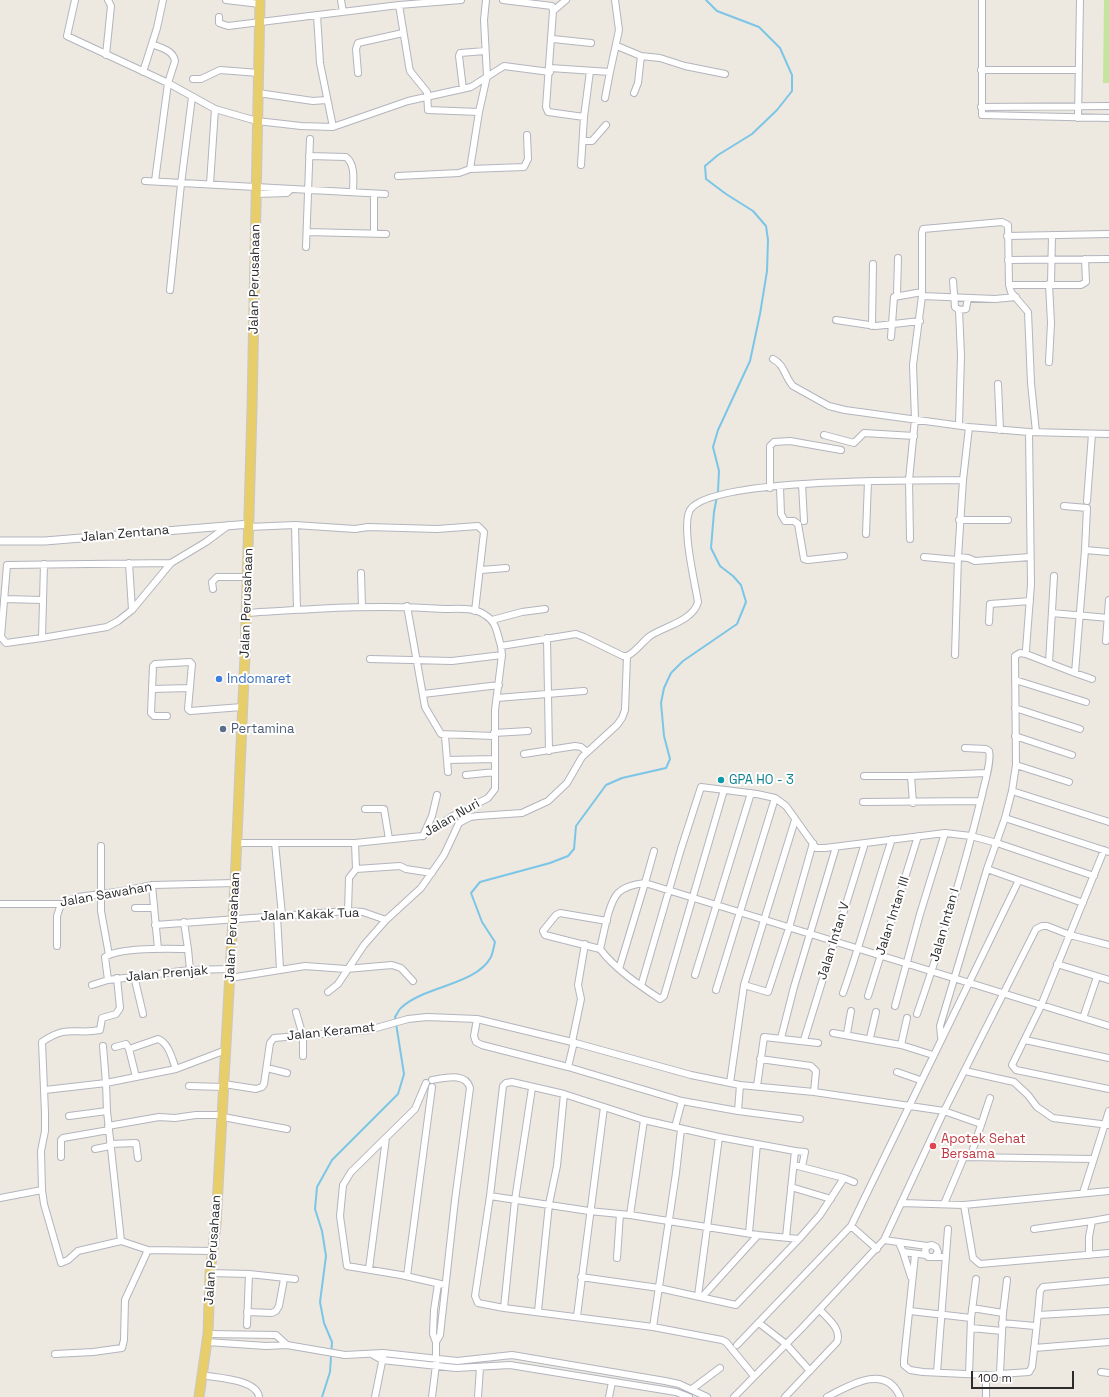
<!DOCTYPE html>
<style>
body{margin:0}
#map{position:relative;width:1109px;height:1397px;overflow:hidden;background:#ede8e0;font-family:"Space Grotesk",sans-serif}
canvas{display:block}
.scale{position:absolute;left:971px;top:1371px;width:103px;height:18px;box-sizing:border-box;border:2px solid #2c2c2c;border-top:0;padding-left:5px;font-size:12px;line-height:14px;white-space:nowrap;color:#2c2c2c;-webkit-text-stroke:3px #fff;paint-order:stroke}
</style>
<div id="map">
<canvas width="1109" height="1397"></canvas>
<div class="scale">100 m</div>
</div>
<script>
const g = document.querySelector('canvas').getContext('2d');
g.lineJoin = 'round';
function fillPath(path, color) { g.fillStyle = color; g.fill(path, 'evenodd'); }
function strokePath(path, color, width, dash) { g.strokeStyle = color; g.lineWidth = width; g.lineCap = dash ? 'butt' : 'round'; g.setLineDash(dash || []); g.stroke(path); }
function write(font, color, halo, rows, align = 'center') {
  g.font = font + ' "Space Grotesk",sans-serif'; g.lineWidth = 4; g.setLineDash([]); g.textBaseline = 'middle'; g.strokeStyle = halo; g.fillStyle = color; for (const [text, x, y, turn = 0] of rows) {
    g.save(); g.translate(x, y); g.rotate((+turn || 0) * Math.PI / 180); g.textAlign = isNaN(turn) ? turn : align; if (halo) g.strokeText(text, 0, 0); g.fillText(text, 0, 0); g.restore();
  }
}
const pitch = new Path2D(`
 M1104 0H1109V83H1103Z`);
const stream = new Path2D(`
 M322 1397 330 1372 332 1342 324 1323 320 1302 326 1256 322 1231 315 1209 317 1187 332 1160 398 1094 404 1074 395 1017C397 1014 399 1009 402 1007 425 986 476 985 491 957 493 952 494 946 495 942L482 922 471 893 480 882 550 863 568 856 574 849 576 826 606 785 622 778 666 768 670 759 664 736 661 703 664 688 671 673 683 661 737 624 746 602 741 585 733 576 720 566 711 548 714 512 718 491 719 471 713 447 718 430 750 361 760 314 767 271 768 240 766 226 753 211 726 194 706 179 705 166 718 155 752 134 777 110 792 91V75L780 48 759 27 717 11 706 0`);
const minor = new Path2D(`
 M75 0 67 36 168 83 215 109 257 121 301 126 333 127 408 101 471 87 504 66 550 72
 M226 0 260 4
 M341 0 343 12
 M503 0 552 6 553 11 566 0
 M982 0V115L1109 118
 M399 5 409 66 410 71 427 92 428 110 479 112
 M553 11 546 107 548 112 584 117
 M317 15 320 63 333 127
 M219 17V23L228 26 399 5 461 0
 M553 39 591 43
 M152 44C161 48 173 50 175 61L168 83 155 181
 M617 46 641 56 660 58 685 66 725 74
 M106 55 111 6 108 0
 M550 68 610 72 619 30 615 0
 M981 70H1078
 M143 72 157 28 163 0
 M358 73 356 49 358 43 403 33
 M193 79H201L220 70 259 73
 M463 89 459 56 460 53 485 51
 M258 93 313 101 326 100
 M634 93 638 83 641 56
 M605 98 610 72
 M981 107 1109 106
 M1078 118 1080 0
 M584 141H592L606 125
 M309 156 346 157C356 165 353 181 353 192
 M581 165 584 117 590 71
 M470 169 524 167 528 159 527 135
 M398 176 459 173 470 169 479 112 487 76 484 20 486 0
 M145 181 385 194
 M210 184 215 109
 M256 194 287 193 290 190
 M307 232 386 234
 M374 233V194
 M1007 236 1109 234
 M306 247 310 139
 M1008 260 1109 259
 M953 281 955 307 959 310 966 309 968 298
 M1051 284 1052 235
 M1009 285H1081L1086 282 1085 259
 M170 290 181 184 192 97
 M897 295 898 258
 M922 296 995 299 1016 297
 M959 310 961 356 959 425
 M836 320 876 326 920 321
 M872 326 873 264
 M891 337 894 297 922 292
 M773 359C785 365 784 376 793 386L829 406 845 410 969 427 1029 432 1109 434
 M1049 362 1051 323 1049 284
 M998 384 1000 430
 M824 435 854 443 864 433 914 436
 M802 484 804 521
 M780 487 781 514 785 521H794L798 524 804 559 808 560 844 556
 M770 488V446L774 442 790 441 841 450
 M1087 501 1092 434
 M1064 506 1087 508 1085 550 1075 673 1026 654 1020 653 1015 656 1016 765 1012 791 1005 818 987 869 1083 903
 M959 520H1008
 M295 525 297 610
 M249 527 295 525 355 529 368 527 437 529 478 526 484 532 475 611
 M866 534 868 481
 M910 539 909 480 915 419 913 365 922 296V233L923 229 1002 222 1008 225 1009 285 1011 292 1028 312 1031 383 1036 432
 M1085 550 1109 552
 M924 557 957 560
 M958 557 968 558 975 561 1030 557
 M129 563 132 610
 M44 564 42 638 107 627 118 621 132 610 171 563 206 542 229 525
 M481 570 506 568
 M361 573 362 607
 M213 589 212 582 217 577H248
 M4 599 43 600
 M407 606 425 707 441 734 494 736
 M247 613C313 609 378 604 444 609 457 609 474 607 485 615 497 622 497 634 501 646L576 634 584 637 623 656H627C636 652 642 642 650 636 665 626 693 621 698 602 695 583 681 526 690 510 711 477 920 481 963 480L969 427
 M1052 613 1109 618
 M492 620 522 612 545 609
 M989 622 990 604 1030 601
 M42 638 6 643 1 637 7 565 171 563
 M547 638 549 751
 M1106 641 1109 600
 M1026 650 1031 584 1029 432
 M955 655 958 557 963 480
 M370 659 452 661 502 655
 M1049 663 1054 576
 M1075 673 1092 679
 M1015 680 1086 702
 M152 689 190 688
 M423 694 499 685
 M497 698 584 691
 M1015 708 1080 729
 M167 716H154L151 713 153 666 155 664 190 662 192 664 188 709 190 711 242 707
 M494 733 528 731
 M445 736 448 772
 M1015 736 1072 755
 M524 754 575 746 581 747 587 752
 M447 760 495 759
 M1016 765 1069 782
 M466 775 495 772
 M864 776H911L987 773
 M911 776 913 803
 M1012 791 1109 822
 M863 802 980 801
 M365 809H384L389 839
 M1005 818 1109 852
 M423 836 432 816 437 795
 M238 843H355L422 836 451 817 488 798 495 789V710L502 655 501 646
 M275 843 282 915
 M101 846V911L109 955
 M1104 850 1040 1008 1012 1065 1016 1070 1109 1089
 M654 851 645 883 1109 1026
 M356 869 400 866 406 869 432 873
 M152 885 158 949
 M0 904H64L78 897 123 891 153 885 235 883
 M135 908H152
 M348 911 349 878 356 869 355 843
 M277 916 280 969
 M184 922 188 949
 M155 925 348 911 363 912 386 920
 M57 946V916L61 904
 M600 949 545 935 543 931 556 915 560 913 607 921
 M1057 964 1109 980
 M619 969 645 883C636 884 625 886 618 893 608 904 604 934 600 949 615 969 639 985 660 999L664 996 724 790
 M190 970 188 949C168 949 122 947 105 957L108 980 190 970 230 969
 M695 975 751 793
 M134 976 143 1014
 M117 978 120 1008 116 1014 102 1018 100 1030C75 1035 68 1024 42 1042L45 1113V1131L41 1151 42 1190 44 1204 61 1263 68 1260 78 1251 121 1241
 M230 978 305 966 346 969 392 965 401 968 413 981
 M92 985 108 980
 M744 985 768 992 789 928 813 843
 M641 986 681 849 701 787 757 794 775 798 786 806 816 848H825L945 833 971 836 997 843 1094 876
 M716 990 775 798
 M328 992 338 984 364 945 386 920 421 888 444 855 459 823 470 817 478 816 522 813 548 801 567 783 582 757 617 725 622 718 625 710 627 656
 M843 993C861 942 875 890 892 839
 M868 996 918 836
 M895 1006 920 914 945 833
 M296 1012 303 1036V1056
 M917 1014C942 942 964 869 982 795 984 785 992 760 989 751L986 749 965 748
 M1083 1018 1097 977
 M833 1033 901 1045 933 1055
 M847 1034 851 1011
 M941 1037 940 1026 987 869
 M781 1038 794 987 836 847
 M870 1038 876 1012
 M804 1040 865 843
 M1025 1040 1109 1058
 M572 1042 581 999 578 985 585 944
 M901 1045 907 1018
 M115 1047 126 1044 129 1049 158 1039C169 1043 172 1059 176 1069
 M129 1049 136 1077
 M760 1059 811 1066 816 1071 814 1092 740 1085 691 1075 572 1042 477 1019 474 1036 476 1042 482 1045 568 1067 682 1101 738 1111 800 1119
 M568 1067 574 1042
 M267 1068 287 1073
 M965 1071 1014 1082 1028 1095 1037 1107 1053 1118 1109 1125
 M897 1072 920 1080
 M432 1080C445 1078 466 1072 470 1088L455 1200 440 1335 436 1342
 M426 1083 415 1109 351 1172 343 1185 340 1216 347 1266 401 1275 445 1285
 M730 1083 744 985 795 820
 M224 1084 256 1089 262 1087 264 1084 270 1043 274 1038 369 1030 408 1019 427 1017 477 1019
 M189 1086 224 1087
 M757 1086 764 1037 818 1043
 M45 1090 106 1083 103 1046
 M814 1092 944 1111 981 1124
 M738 1111 740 1085
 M69 1116 107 1111
 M223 1117 287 1129
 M108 1126 159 1117 175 1118 196 1115H223
 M675 1127 682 1101
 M110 1144 136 1143 138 1158
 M95 1149 110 1146
 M973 1149 990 1098
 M795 1151 805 1152 802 1167
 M61 1157V1140L63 1138 109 1130
 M844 1178 854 1182
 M791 1187 831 1199
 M1083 1193 1109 1111
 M490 1196 589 1211 630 1215 758 1235 799 1239 820 1215 844 1178 794 1165
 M0 1198 42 1190
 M901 1203 964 1205 1109 1191
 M944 1204 964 1157 1093 1159
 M964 1205 973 1258 980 1264 1109 1253
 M630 1215 644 1120
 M851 1226 877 1249
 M1034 1229 1092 1221
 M749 1233 757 1144
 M884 1240 927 1246
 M899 1243 903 1252 926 1255
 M212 1251 148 1250 121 1241 107 1111 106 1083 176 1069 226 1050
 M903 1252 911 1277
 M915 1255 904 1360V1365L910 1370 923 1372 986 1375 1029 1372 1032 1367C1035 1342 1038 1316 1040 1291L1043 1287 1109 1281
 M1089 1255V1237L1092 1221 1109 1218
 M935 1256 938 1252 936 1247 932 1245 927 1246 925 1251 928 1257H945
 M617 1258 620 1214
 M369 1269 386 1138
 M210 1273 249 1274 295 1279
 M407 1276 432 1087
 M581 1277 659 1288 736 1305 799 1239
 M698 1296 719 1137
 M702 1297 758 1235
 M504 1308 515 1200 532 1088
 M972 1308 1003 1313
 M538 1311 549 1204 557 1166 564 1094
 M910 1311 971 1318
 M247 1312 272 1313 276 1311 279 1306 284 1279
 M1038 1315 1109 1311
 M577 1316 604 1107
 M759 1323 786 1344 810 1371
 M1002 1323 1035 1326
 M247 1325 249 1274
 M653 1327 676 1173 681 1129
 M971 1328 1002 1331
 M208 1334 276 1335 287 1345
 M207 1342 266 1346 287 1345 345 1355 383 1353 457 1361 512 1355 665 1381 679 1384 707 1397
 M737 1345 851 1226 1018 882
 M1034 1348 1109 1342
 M55 1354 93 1352 122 1348 124 1340 125 1300 148 1250
 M373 1355 382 1360 456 1368 510 1365 676 1392 689 1397
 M937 1372 948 1229
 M1101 1372 1109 1373
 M1000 1373 1003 1313 1007 1280
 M969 1374 971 1318 976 1279
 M202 1375C216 1378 257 1379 259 1397
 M754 1376 726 1342 722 1340 653 1327 504 1308 478 1303 475 1296 490 1196 503 1086 506 1083 512 1082 564 1094 644 1120 719 1137 795 1151 786 1237
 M692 1389 720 1368
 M375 1397 383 1357
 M432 1397 436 1365V1342L433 1334 434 1310 438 1284
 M478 1397 480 1367
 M609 1397 612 1382
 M734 1397 802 1328 884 1240 944 1111 1036 929 1042 926H1047L1070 935 1109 945
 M785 1397 837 1342C842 1329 828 1319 820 1310
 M827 1397C850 1385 886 1363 900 1397
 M986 1397V1375`);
const tertiary = new Path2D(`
 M0 541H45L250 524`);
const primary = new Path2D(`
 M199 1397 208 1334 210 1273 216 1224 235 883 245 655 252 409 260 0`);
const markers = [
 [219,679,4,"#3f7fe0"],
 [223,729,4,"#5c6f8a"],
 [721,780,4,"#0f9aa8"],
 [933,1146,4,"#e0444e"]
];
const streetNames = [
 ["Jalan Perusahaan",255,279,-89],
 ["Jalan Zentana",125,534,-5],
 ["Jalan Perusahaan",247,603,-88],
 ["Jalan Nuri",452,818,-30],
 ["Jalan Sawahan",106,895,-10],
 ["Jalan Kakak Tua",310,915,-2],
 ["Jalan Intan III",893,916,-72],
 ["Jalan Intan I",945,925,-74],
 ["Jalan Perusahaan",233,927,-87],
 ["Jalan Intan V",834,941,-73],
 ["Jalan Prenjak",167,974,-5],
 ["Jalan Keramat",331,1032,-6],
 ["Jalan Perusahaan",213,1250,-86]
];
const shopNames = [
 ["Indomaret",227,679]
];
const serviceNames = [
 ["Pertamina",231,729]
];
const cultureNames = [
 ["GPA HO - 3",729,780]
];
const healthNames = [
 ["Apotek Sehat",941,1139],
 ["Bersama",941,1154]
];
fillPath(pitch, '#c4e59d');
strokePath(stream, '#7bc6e7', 2);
strokePath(minor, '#b3b5be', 8);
strokePath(tertiary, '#b3b5be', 9);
strokePath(primary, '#c8c8c8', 11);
strokePath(minor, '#fff', 6);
strokePath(tertiary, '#fff', 7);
strokePath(primary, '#e7ce6a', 9);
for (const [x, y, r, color] of markers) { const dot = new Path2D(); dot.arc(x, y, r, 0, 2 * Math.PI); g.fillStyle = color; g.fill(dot); strokePath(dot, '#fff', 1.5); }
write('13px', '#2c2c2c', '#fff', streetNames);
write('13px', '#366cbe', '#fff', shopNames, 'left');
write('13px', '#4e5e75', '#fff', serviceNames, 'left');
write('13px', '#0d838f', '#fff', cultureNames, 'left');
write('13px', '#be3a42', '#fff', healthNames, 'left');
</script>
